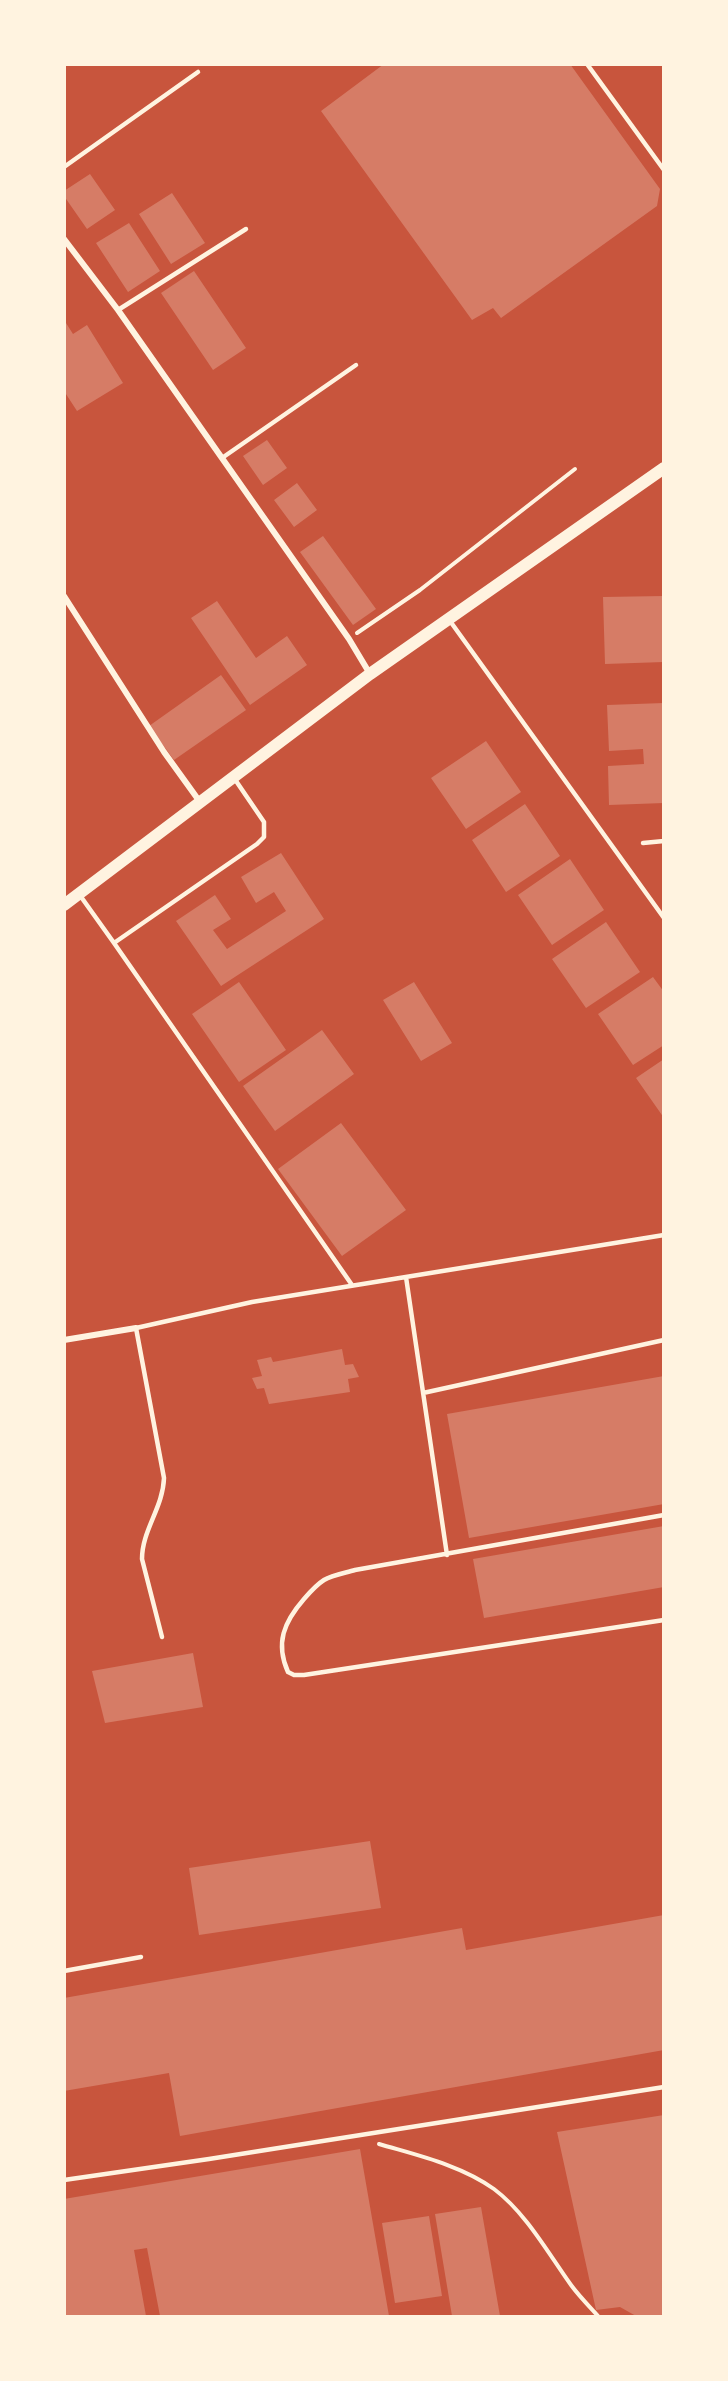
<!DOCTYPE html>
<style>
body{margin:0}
#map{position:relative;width:728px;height:2381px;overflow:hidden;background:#c8553d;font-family:Raleway,sans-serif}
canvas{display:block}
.frame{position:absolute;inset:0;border:66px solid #fff3e0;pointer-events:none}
</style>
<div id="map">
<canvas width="728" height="2381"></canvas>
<div class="frame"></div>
</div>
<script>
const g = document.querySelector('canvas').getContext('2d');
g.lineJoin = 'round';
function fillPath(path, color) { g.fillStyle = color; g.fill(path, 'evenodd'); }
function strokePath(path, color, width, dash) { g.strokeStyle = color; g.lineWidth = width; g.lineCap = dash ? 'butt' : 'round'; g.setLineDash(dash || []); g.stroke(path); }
const building = new Path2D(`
 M384 64H570L660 189 657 206 501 318 493 308 472 320 321 111Z
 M90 174 115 210 87 229 64 196V191Z
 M172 193 205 243 171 264 139 214Z
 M129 223 160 271 128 292 96 243Z
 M194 271 246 348 213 370 161 293Z
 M66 323 73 334 87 325 123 383 77 411 64 391V324Z
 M267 440 287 468 263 485 243 456Z
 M297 483 317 510 294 527 274 500Z
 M323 536 376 609 353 625 300 552Z
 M664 596V662L605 664 603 597Z
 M217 601 256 658 287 636 307 665 250 705 191 618Z
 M221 675 246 710 174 760 149 726Z
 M664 703V803L609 805 608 766 644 764 643 749 609 751 607 705Z
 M486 741 521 792 466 829 431 778Z
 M525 804 560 856 506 892 472 840Z
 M281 853 324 919 221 986 176 921 215 895 231 919 213 930 227 949 286 911 274 892 256 903 241 877Z
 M570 859 604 910 552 945 518 895Z
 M606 922 640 972 586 1008 552 959Z
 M653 977 664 992V1045L633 1065 598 1014Z
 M239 982 286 1050 239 1082 192 1014Z
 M414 982 452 1043 421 1061 383 1000Z
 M322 1030 354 1074 275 1131 243 1086Z
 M664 1059V1118L636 1078Z
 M341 1123 406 1210 342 1256 278 1169Z
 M342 1349 345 1365 353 1364 359 1377 348 1379 350 1392 269 1404 264 1388 257 1389 252 1378 262 1376 257 1360 271 1357 273 1362Z
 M664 1376V1504L469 1538 447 1414Z
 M664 1526V1587L484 1618 473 1559Z
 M193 1653 203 1707 105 1723 92 1671Z
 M370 1841 381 1908 199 1935 189 1868Z
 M664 1915V2050L180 2136 169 2073 64 2091V1998L462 1928 466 1950Z
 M664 2115V2316H636L620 2307 596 2310 557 2132Z
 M360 2149 389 2316H160L147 2248 134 2250 146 2316H64V2199Z
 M481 2207 500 2316H452L435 2214Z
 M429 2216 442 2296 395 2303 382 2223Z`);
const path = new Path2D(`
 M357 633 420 590 575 469
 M379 2144C416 2155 461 2165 494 2189 526 2213 548 2253 571 2285 579 2296 589 2306 598 2316`);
const service = new Path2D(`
 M587 64 664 170
 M64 167 198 72
 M118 310 246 229
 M222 458 356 365
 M450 621 664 918
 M643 843 664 841
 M79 894 114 943 257 844 264 837V822L234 778
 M114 943 352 1285
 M406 1277 447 1555
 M423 1393 664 1340
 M664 1515 355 1570C345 1573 332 1575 324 1580 316 1585 310 1592 304 1599 284 1622 275 1643 288 1672L294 1675H304L664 1620
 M162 1637 142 1559C142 1530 163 1508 164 1478L136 1328 252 1302 664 1235
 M64 1971 141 1957
 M64 2180 209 2159 664 2087`);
const minor = new Path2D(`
 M64 239 118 310 349 639 370 674
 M64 596 164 752 200 802
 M64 1340 136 1328`);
const secondary = new Path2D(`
 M64 905 370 674 664 468`);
fillPath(building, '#d67c66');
strokePath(path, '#fff3e0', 4);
strokePath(service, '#fff3e0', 4.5);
strokePath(minor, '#fff3e0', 6);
strokePath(secondary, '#fff3e0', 12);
</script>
